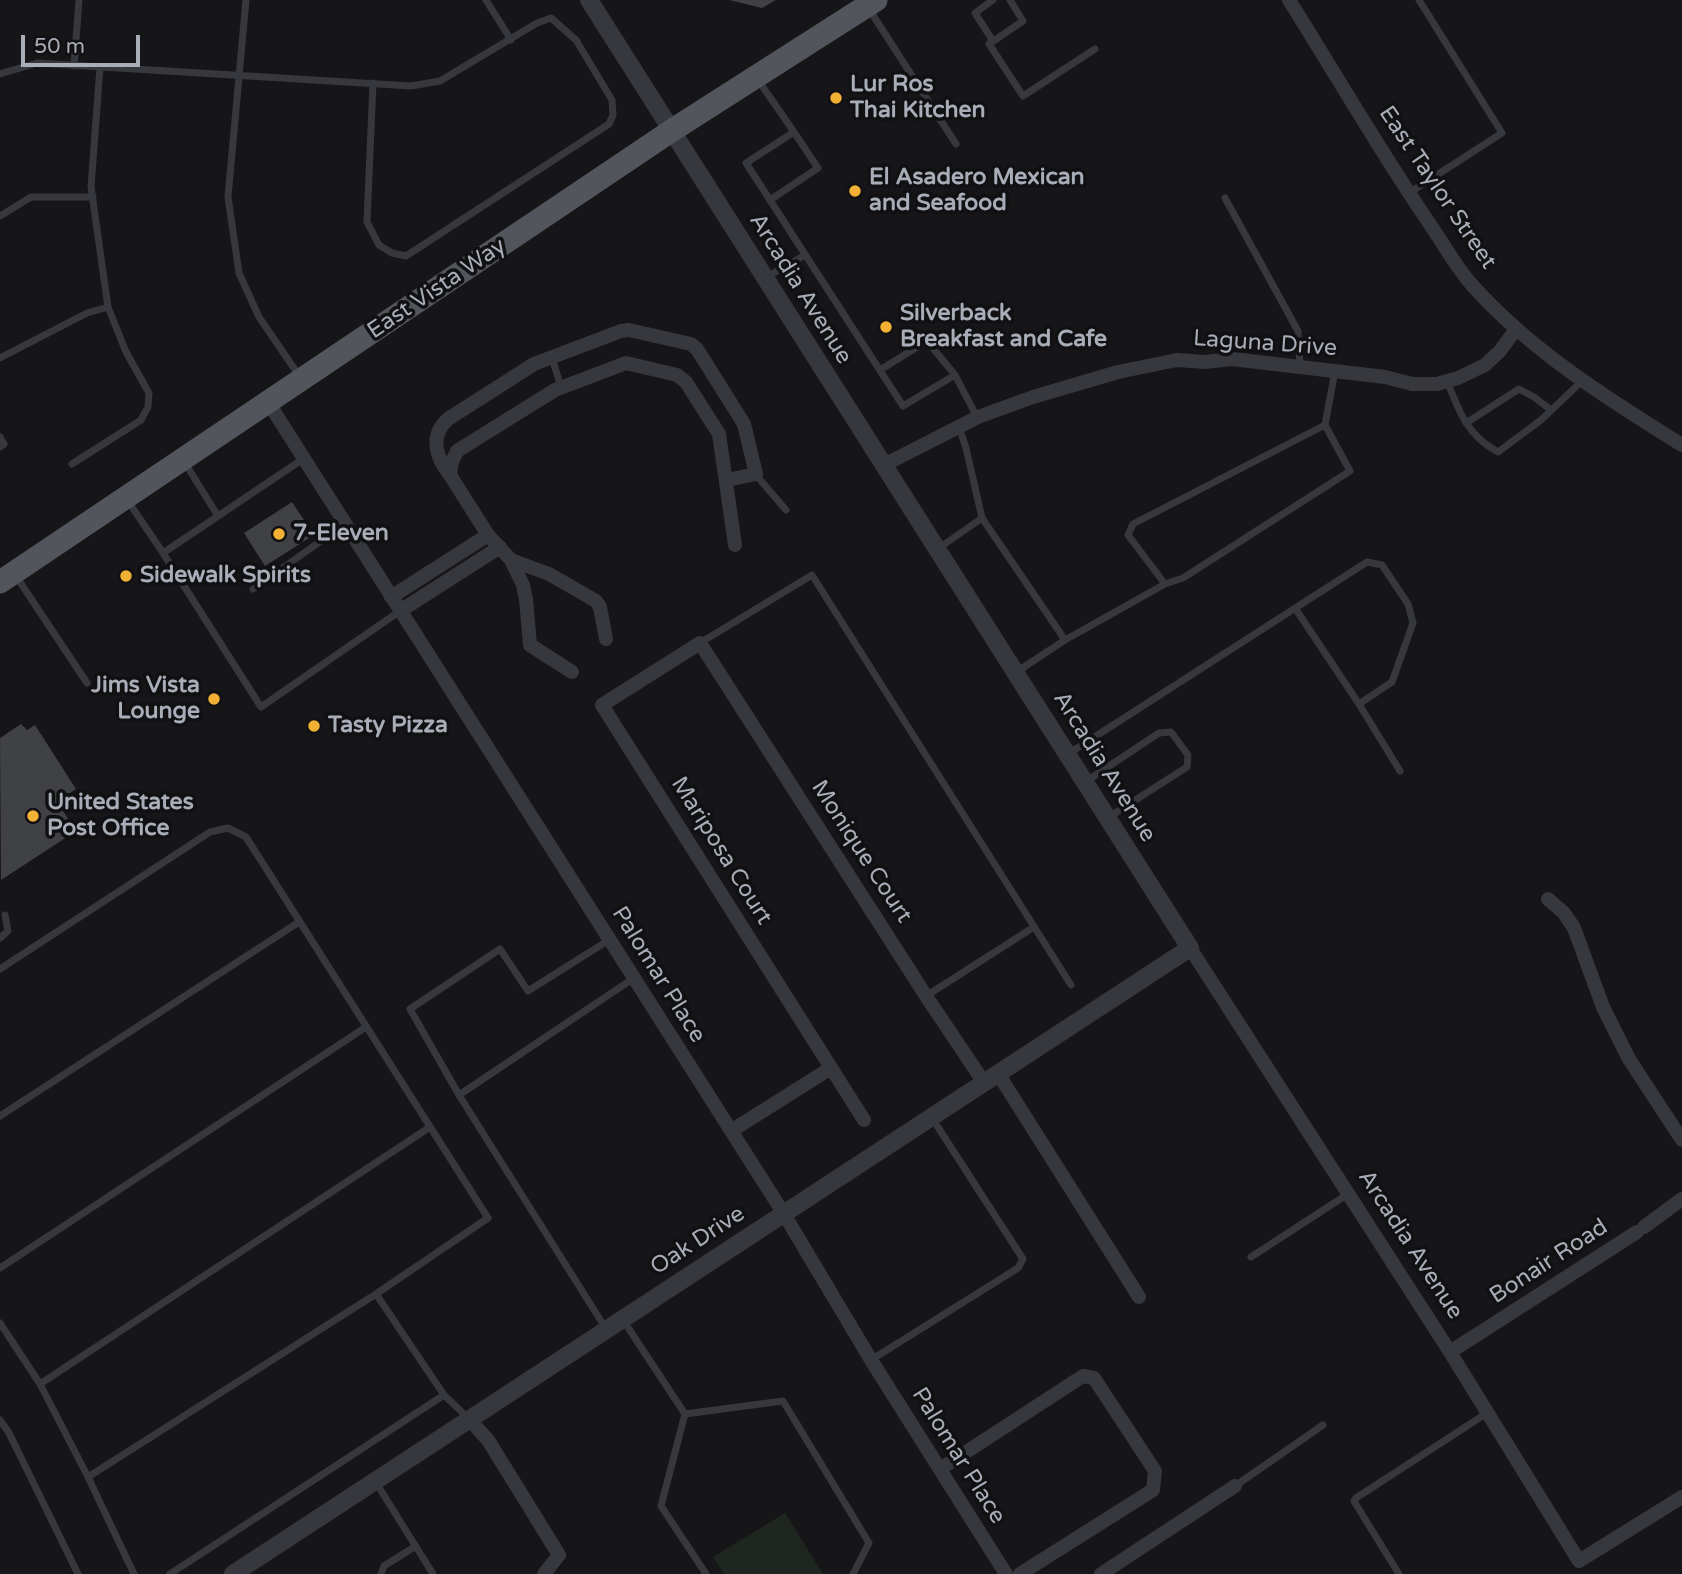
<!DOCTYPE html>
<style>
body{margin:0}
#map{position:relative;width:1682px;height:1574px;overflow:hidden;background:#161618;font-family:"Varela Round",sans-serif}
canvas{display:block}
.scale{position:absolute;left:21px;top:35px;width:119px;height:32px;box-sizing:border-box;border:4px solid #a8adb8;border-top:0;padding-left:9px;font-size:21px;line-height:24px;white-space:nowrap;color:#a8adb8;-webkit-text-stroke:5px #111113;paint-order:stroke}
</style>
<div id="map">
<canvas width="1682" height="1574"></canvas>
<div class="scale">50 m</div>
</div>
<script>
const g = document.querySelector('canvas').getContext('2d');
g.lineJoin = 'round';
function fillPath(path, color) { g.fillStyle = color; g.fill(path, 'evenodd'); }
function strokePath(path, color, width, dash) { g.strokeStyle = color; g.lineWidth = width; g.lineCap = dash ? 'butt' : 'round'; g.setLineDash(dash || []); g.stroke(path); }
function write(font, color, halo, rows, align = 'center') {
  g.font = font + ' "Varela Round",sans-serif'; g.lineWidth = 7; g.setLineDash([]); g.textBaseline = 'middle'; g.strokeStyle = halo; g.fillStyle = color; for (const [text, x, y, turn = 0] of rows) {
    g.save(); g.translate(x, y); g.rotate((+turn || 0) * Math.PI / 180); g.textAlign = isNaN(turn) ? turn : align; if (halo) g.strokeText(text, 0, 0); g.fillText(text, 0, 0); g.restore();
  }
}
const green = new Path2D(`
 M785 1513 823 1574H724L713 1557Z`);
const building = new Path2D(`
 M729 0H776L762 8Z
 M292 502 314 535 265 566 244 533Z
 M21 724 27 730 35 725 76 789 57 802 76 831 1 880 0 738Z`);
const service = new Path2D(`
 M246 0 228 197 239 273 259 317 300 377
 M486 0 511 40
 M1010 0 1023 21 989 44 1023 96 1095 49
 M869 9 956 144
 M993 41 975 13 993 0
 M74 66 79 0
 M0 74 37 63 411 86 440 81 537 23 551 18 576 40 612 100 613 115 609 124 406 256 392 253 379 245 367 222 373 83
 M758 80 794 132
 M1409 193 1502 133 1419 0
 M1225 198 1298 331 1300 366
 M770 200 818 168 794 132 746 163 903 406 955 375 977 417
 M0 216 31 197H93
 M765 278 805 255
 M0 358 87 313 108 307
 M552 358 561 387
 M880 370 927 341 955 375
 M1447 381C1459 412 1468 436 1498 452L1541 420 1582 381
 M1466 423 1519 389 1534 397 1551 410
 M1325 425 1133 524 1128 535 1165 584 1183 578 1350 471 1325 425 1335 371
 M0 437 4 444 0 447
 M303 459 163 553 261 707 400 611
 M185 463 218 516
 M72 464 141 420 148 407 149 393 126 352 108 307 91 187 100 67
 M756 475 786 510
 M128 501 163 553
 M982 518 1065 640
 M939 548 982 518 966 448 959 427
 M16 576 87 683
 M253 589 345 524
 M700 643 812 575 1071 985
 M1015 673 1065 640 1165 584
 M1359 704 1400 771
 M1068 754 1367 562 1382 565 1408 604 1413 623 1392 682 1359 704 1295 608
 M1085 782 1159 733 1171 732 1188 755 1187 767 1109 817
 M0 938 8 931 5 915
 M609 940 528 991 500 949 410 1009 459 1095 634 978
 M0 969 210 832 228 828 246 837 488 1218 376 1294 88 1477
 M926 996 1034 927
 M459 1095 606 1329
 M0 1116 299 922
 M1251 1257 1348 1194
 M0 1268 366 1027
 M376 1294 444 1395 469 1419
 M623 1320 685 1414 661 1506 706 1574
 M0 1323 40 1384 88 1477 134 1574
 M871 1360 1018 1268 1023 1259 932 1118
 M40 1384 430 1127
 M685 1414 783 1401 869 1543 853 1574
 M0 1420 9 1433 78 1574
 M375 1481 433 1574
 M1235 1486 1323 1425
 M170 1574 444 1395
 M381 1574 384 1566 416 1546
 M1399 1574 1360 1511 1354 1501 1356 1498 1487 1413`);
const minor = new Path2D(`
 M1289 0C1335 73 1378 148 1427 220 1442 241 1455 266 1472 285 1531 351 1608 399 1682 445
 M268 402 784 1214 871 1360 1006 1574
 M882 466 978 417 1033 397 1118 372 1177 360 1205 362 1232 359 1385 377 1412 384H1437L1458 378 1485 365 1500 351 1516 329
 M450 475 488 535 511 560 549 574 596 601 600 607 606 639
 M727 480 756 474 744 424 697 349 691 344 629 330 621 331 534 364 448 419C429 436 436 458 450 475L452 462 457 451 555 390 626 363 677 375 686 382 719 434 735 545
 M511 560 523 585 526 599 530 645 572 672
 M391 597 488 535
 M400 611 500 547
 M1548 899 1564 913 1574 928 1603 1007 1629 1059 1682 1140
 M1190 948 1450 1352 1579 1561 1682 1497
 M999 1075 1139 1297
 M864 1120 602 705 700 643 926 996 985 1084
 M731 1131 831 1068
 M1644 1227 1682 1199
 M1450 1352 1637 1232
 M469 1419 488 1440 559 1555 544 1574
 M940 1469 1083 1376 1094 1378 1155 1471 1153 1490 1020 1574
 M1101 1574 1235 1486`);
const tertiary = new Path2D(`
 M233 1574 1190 948 589 0`);
const primary = new Path2D(`
 M0 582 671 131 876 0`);
const markers = [
 [836,98,7,"#f2b134"],
 [855,191,7,"#f2b134"],
 [886,327,7,"#f2b134"],
 [279,534,7,"#f2b134"],
 [126,576,7,"#f2b134"],
 [214,699,7,"#f2b134"],
 [314,726,7,"#f2b134"],
 [33,816,7,"#f2b134"]
];
const poiNames = [
 ["Lur Ros",850,85],
 ["Thai Kitchen",850,111],
 ["El Asadero Mexican",869,178],
 ["and Seafood",869,204],
 ["Silverback",900,314],
 ["Breakfast and Cafe",900,340],
 ["7-Eleven",293,534],
 ["Sidewalk Spirits",140,576],
 ["Jims Vista",200,686,"right"],
 ["Lounge",200,712,"right"],
 ["Tasty Pizza",328,726],
 ["United States",47,803],
 ["Post Office",47,829]
];
const streetNames = [
 ["East Taylor Street",1437,188,56],
 ["East Vista Way",437,289,-34],
 ["Arcadia Avenue",800,289,58],
 ["Laguna Drive",1265,344,4],
 ["Arcadia Avenue",1104,767,58],
 ["Mariposa Court",721,851,58],
 ["Monique Court",861,852,57],
 ["Palomar Place",658,975,58],
 ["Oak Drive",698,1241,-33],
 ["Arcadia Avenue",1410,1245,57],
 ["Bonair Road",1549,1262,-33],
 ["Palomar Place",958,1456,58]
];
fillPath(green, '#1e261f');
fillPath(building, '#404145');
strokePath(service, '#37383d', 7);
strokePath(minor, '#37383d', 14);
strokePath(tertiary, '#37383d', 18);
strokePath(primary, '#53555c', 23);
for (const [x, y, r, color] of markers) { const dot = new Path2D(); dot.arc(x, y, r, 0, 2 * Math.PI); g.fillStyle = color; g.fill(dot); strokePath(dot, '#111113', 2.5); }
write('bold 23px', '#a8adb8', '#111113', poiNames, 'left');
write('23px', '#a8adb8', '#111113', streetNames);
</script>
